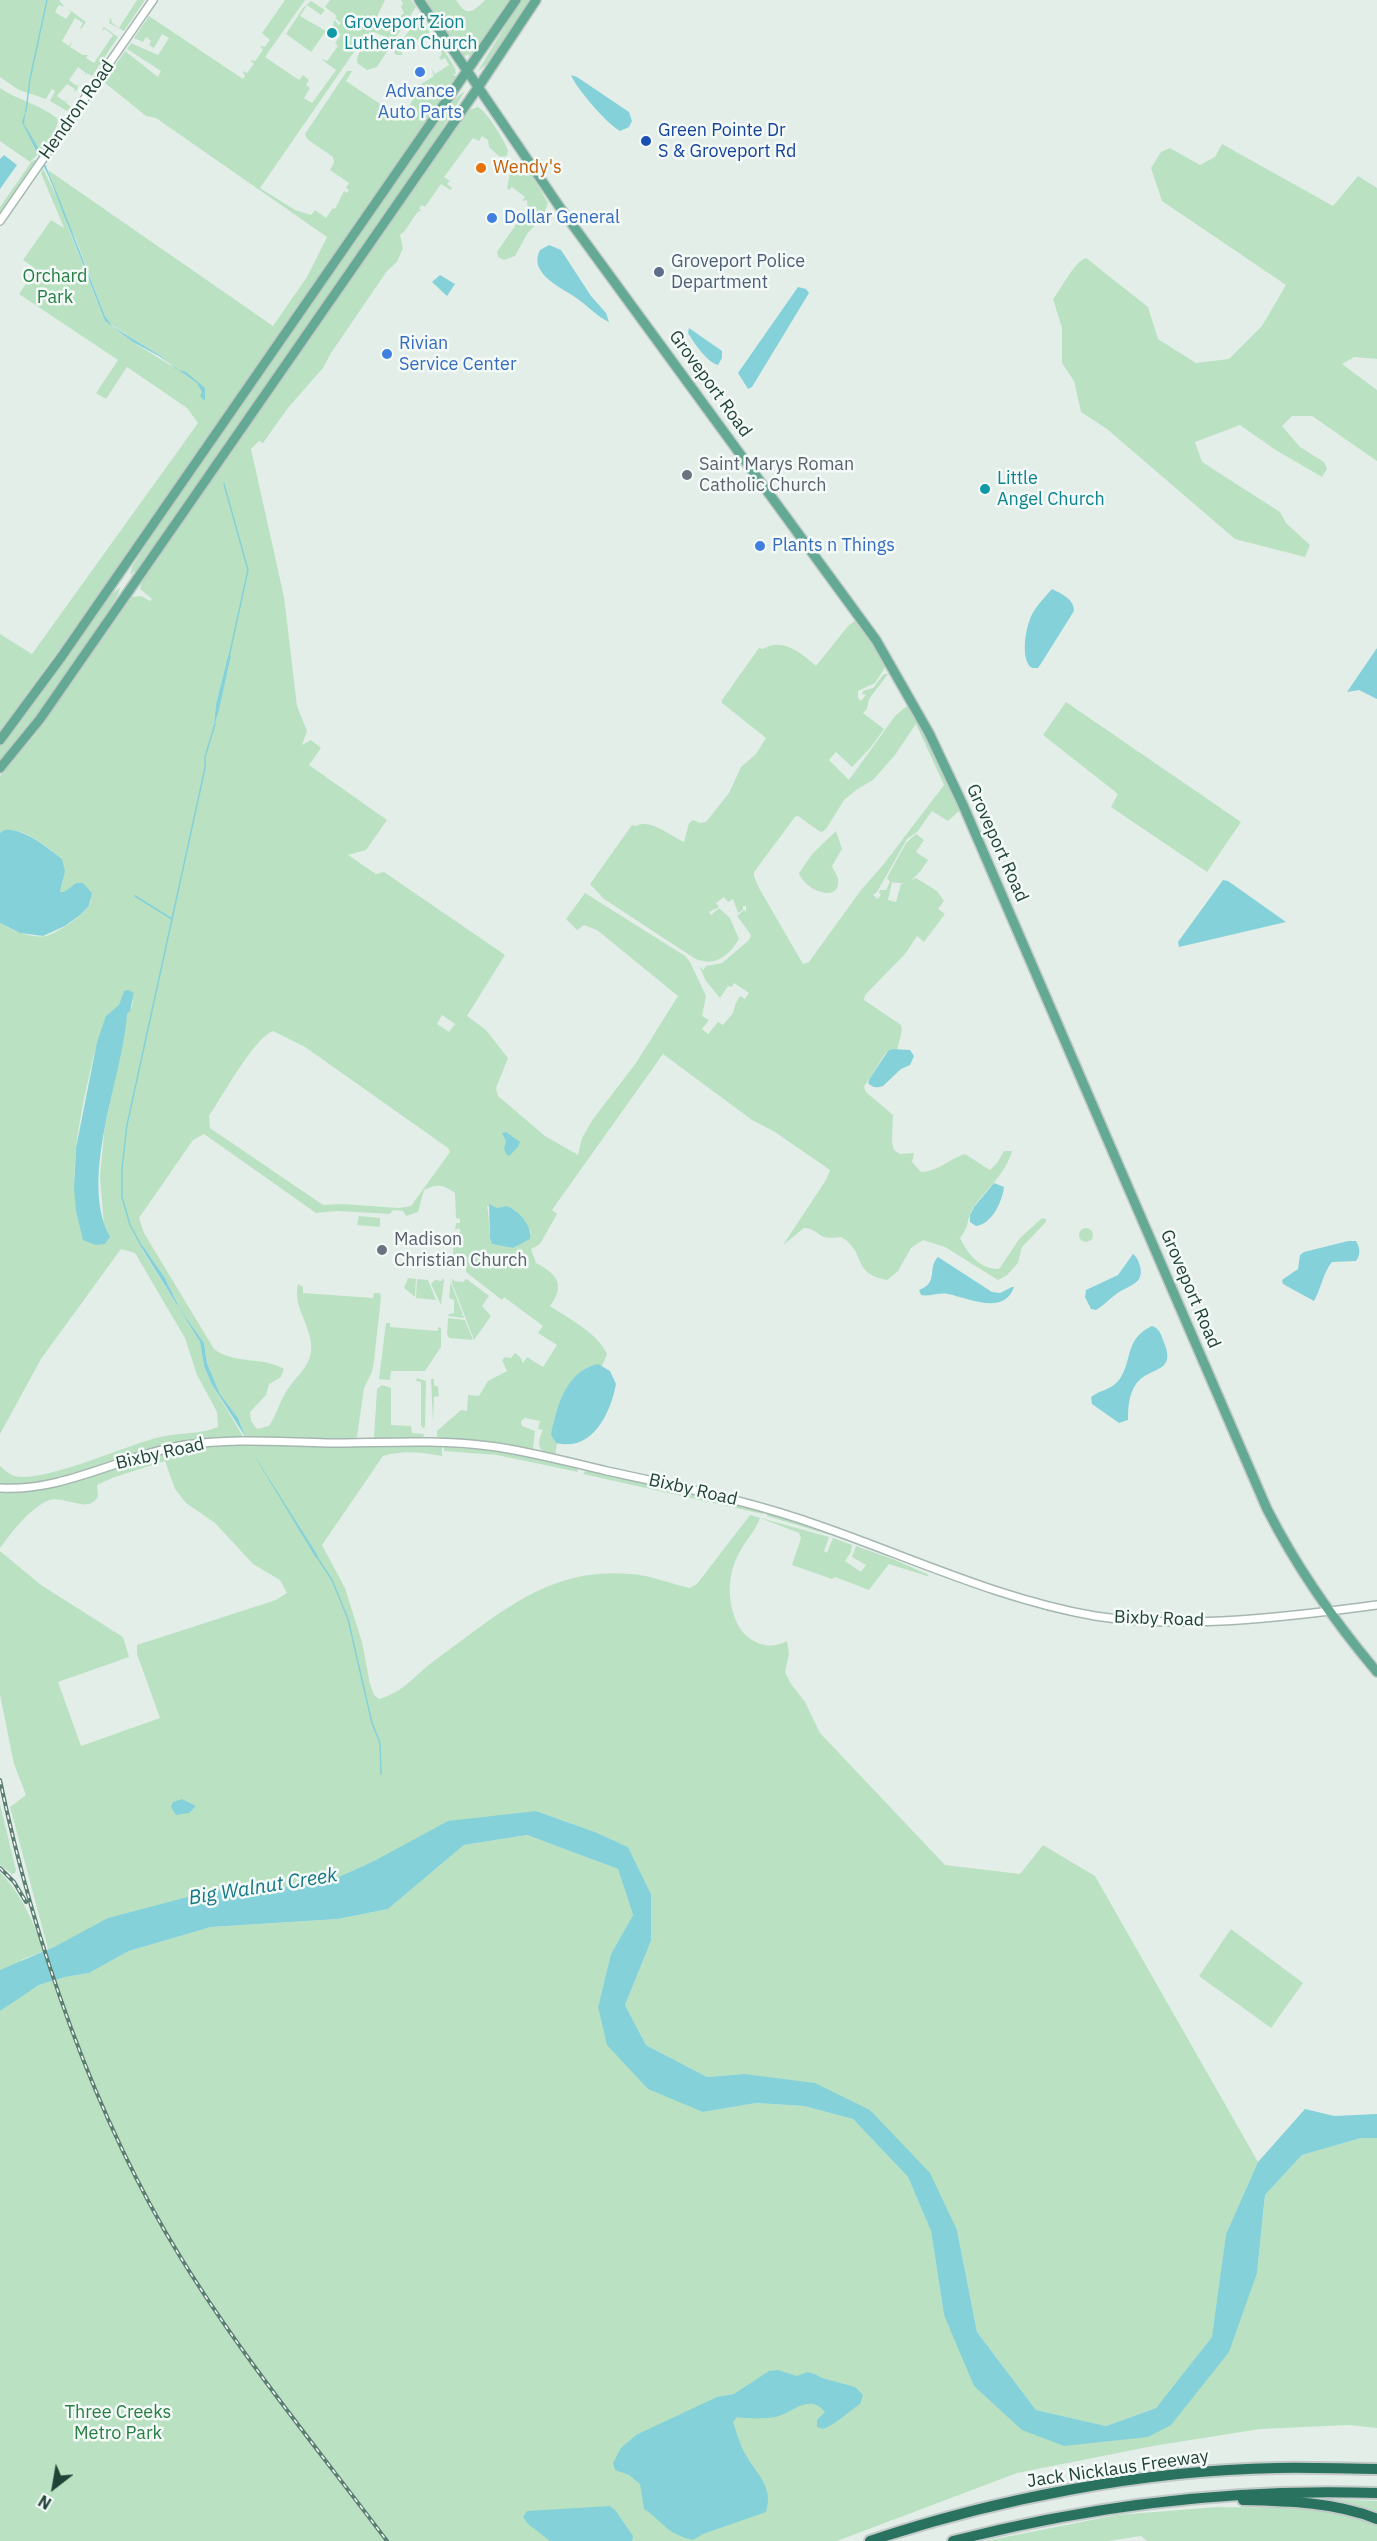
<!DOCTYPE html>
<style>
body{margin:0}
#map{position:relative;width:1377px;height:2541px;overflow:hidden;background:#e3eee9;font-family:"IBM Plex Sans",sans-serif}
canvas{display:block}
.north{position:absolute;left:24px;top:2457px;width:60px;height:60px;-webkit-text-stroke:4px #f4faf7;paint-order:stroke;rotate:211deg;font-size:16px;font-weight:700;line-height:24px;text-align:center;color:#204237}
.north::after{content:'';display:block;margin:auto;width:21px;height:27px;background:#204237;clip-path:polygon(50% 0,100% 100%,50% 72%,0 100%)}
</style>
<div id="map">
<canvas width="1377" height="2541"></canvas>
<div class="north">N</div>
</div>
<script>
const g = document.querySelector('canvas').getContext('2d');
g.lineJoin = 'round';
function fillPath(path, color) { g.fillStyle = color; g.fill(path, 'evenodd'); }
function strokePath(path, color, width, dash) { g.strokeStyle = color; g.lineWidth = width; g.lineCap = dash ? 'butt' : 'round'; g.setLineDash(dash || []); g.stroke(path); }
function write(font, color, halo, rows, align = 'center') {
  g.font = font + ' "IBM Plex Sans",sans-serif'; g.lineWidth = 5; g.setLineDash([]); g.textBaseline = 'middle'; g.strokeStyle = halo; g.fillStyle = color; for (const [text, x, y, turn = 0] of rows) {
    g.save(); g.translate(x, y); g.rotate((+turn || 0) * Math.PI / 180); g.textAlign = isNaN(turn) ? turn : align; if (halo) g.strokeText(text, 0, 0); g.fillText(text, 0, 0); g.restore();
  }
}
const green = new Path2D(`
 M0 0H59L65 7 59 5 55 12 66 19 71 12 67 8 86 22 81 29 80 28 83 23 75 18 62 41 69 46 72 41 70 47 83 55H88L86 58 94 63 113 35 105 29 101 31 104 27 118 37 92 76 87 73 85 76 86 73 78 67 69 80 77 86 79 84 77 90 73 92 75 89 67 84 57 96 65 102 68 100 66 103 71 107 67 111 50 101 55 91 52 89 46 99 19 90 0 77Z
 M137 0H145L124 31 109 23 110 18 112 20 111 22 119 28Z
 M285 0H305L265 57 299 80 303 75 309 80 306 85 310 88 304 98 312 103 336 70 321 59 327 61 338 46 335 43 341 35 333 28 334 20 339 25 341 23 335 18 337 16 325 7 330 0H385L374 23 387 32 390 28 392 32 398 28 395 25 399 22 397 19 404 13 401 7 403 3 401 0H411L416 7 396 37 390 39 374 32 365 36 260 188 295 210 311 215 315 210 326 218 333 208 335 209 344 191 347 193 349 190 346 188 349 183 330 170 334 163 333 157 307 139 305 134 347 71H352L346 81 401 118 413 100 410 97 415 90 414 86H418L434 76 432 69 435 74 449 65 445 58 441 60 439 57 442 54 438 47 433 48 434 39H437L455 68 456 74H452L456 76 455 79 66 640 0 731V634L32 654 198 423 187 408 127 367 106 399 96 393 118 360 19 294 36 269 23 260 51 220 64 228 41 173 43 168 63 211 48 170 273 326 307 277 327 237 156 118 146 116 104 82 125 51 158 77 161 71 127 49 131 43 158 55 169 38 162 34 154 48 149 45 151 41 146 37 143 42 134 38 149 16 243 79 245 76 242 71 247 73 254 64 250 60 255 61 263 50 260 46 265 47 270 40 262 33ZM66 222 75 237 105 316 110 324 161 356 175 368 133 342 105 321Z
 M426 0H456C467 17 472 13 485 0H510L474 53 469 56 467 54 466 56 459 54Z
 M521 0H531L493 59 478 71Z
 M311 1 325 10 321 15 307 5 300 16 326 31 311 52 286 34 303 8Z
 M421 19 429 28V37L426 40 423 36 414 42 416 46 414 47 411 43 400 50 403 55H396L394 52 416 21Z
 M372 41 383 43 388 50 377 67 367 70 357 63C356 54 364 44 372 41Z
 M0 88C19 101 40 104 58 119 57 135 41 151 30 162L0 141Z
 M465 91 421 163 142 566 130 575 132 567 164 515 437 121 451 102Z
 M478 107C488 113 503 138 508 150L507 156 500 157 489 147 488 140 482 136 479 141 473 138 444 177 450 181 447 184 452 188 451 190 441 184 425 207 422 205 419 208 421 210C411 216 409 230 400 235L403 248 397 262 387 271 331 353 323 368 287 409 263 443 259 441 251 449 284 597 297 706 307 731 302 745 311 740 321 748 309 765 387 820 366 850 348 855 376 874 384 872 505 955 467 1016 486 1030 508 1058 496 1088 498 1096 545 1136 578 1155 582 1138 593 1119 636 1063 678 996 597 930 584 925 577 930 566 919 585 893 685 956 690 962 706 996 702 1016 709 1020 702 1029 708 1034 718 1022 723 1025 733 1013 735 1005 740 996 745 999 749 993 734 983 732 987 728 986 720 998 706 981 699 966 703 970 706 966 722 963 749 940 751 935 737 916 744 910 746 912V906H743V910L738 913 733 899 728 902 724 897 716 903 719 907 709 912 711 915 719 908 730 918 739 939C729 956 714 968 694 958L604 899 590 884 632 825 636 826C650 818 671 836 684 842L689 823 693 820 700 823 706 822 729 793 741 767 756 754 766 738 722 703V700L759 648 763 649C783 637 801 653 816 666L848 626 856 620 886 666 875 683 858 691V698L861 701 866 695 862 694 863 691 873 688 884 674H888L869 699 867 709 863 713 884 729 871 747 852 767 836 752 829 760 849 780 895 716 908 705 921 726 960 810 948 821 932 811 917 832 907 839 877 892 873 895 878 899 881 894 879 893 880 890H886L890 882 887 878 889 874 906 843 916 834 924 840 916 852 928 860C919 874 910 887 892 882L888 900 896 902 901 884 916 878 937 891 944 901 938 909 945 914 924 942 917 936 905 954 865 995 864 1000 901 1025 902 1031 897 1050 888 1051 885 1054 864 1087 866 1092 893 1115 892 1142 894 1150 900 1154 914 1153 912 1162 921 1172C939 1171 949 1159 965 1154L990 1170 997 1163 1004 1151H1012C1005 1175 987 1188 973 1208 967 1218 969 1228 960 1238 968 1254 979 1269 999 1269L1020 1238 1042 1218 1046 1219V1222L1022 1247 1018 1263 1007 1275 998 1280 945 1247 923 1240 911 1248 898 1271 887 1280C850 1273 868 1253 841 1237 815 1241 821 1229 804 1228L783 1245 826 1180 830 1170 775 1132 752 1120 663 1054 552 1210 557 1214 540 1244 531 1249 536 1263C557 1274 566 1285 550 1306 569 1319 598 1333 607 1354L602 1366C575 1359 555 1406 553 1427 552 1432 554 1437 554 1441L557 1443 555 1456C539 1452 535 1446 543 1430L538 1429 540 1421 525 1418 521 1421 522 1426 535 1431 533 1449 530 1450 444 1440V1438L437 1437V1431L461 1410 467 1411 468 1395 479 1396 488 1381 507 1371 502 1360 505 1357 511 1358 515 1353 520 1357 523 1363 527 1357 543 1367 557 1345 538 1333 543 1326 504 1297 502 1300 466 1272V1267L452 1266 454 1237 461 1231 459 1228 455 1230 456 1223H460V1219L456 1218 455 1193C444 1185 437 1183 424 1190L418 1212 406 1216 403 1211 393 1210 390 1214 337 1211 316 1213 204 1134 193 1140 139 1218 144 1233 214 1349C235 1365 263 1356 284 1369L281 1377 269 1384 266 1395 250 1412 251 1421 257 1429 269 1426C276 1416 279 1403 286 1392 298 1372 318 1363 309 1334 304 1315 294 1305 298 1284L303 1287V1293L373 1298 374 1293H380L381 1297 374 1361 372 1372 364 1388 357 1437 350 1440 246 1438 238 1418 220 1394 207 1363 204 1343 180 1309 165 1278 143 1246 141 1248 200 1342 204 1366 211 1383 244 1438C215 1437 184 1439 157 1447 104 1462 56 1485 0 1486V1466C5 1470 8 1474 15 1476 43 1483 125 1446 156 1438 176 1432 200 1435 218 1427L217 1412 197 1375 185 1338 135 1253 121 1249 41 1359 0 1434V923C12 930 31 939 46 936 57 933 82 916 89 906 92 902 90 897 92 893L81 883H76L62 894 60 892 63 881 62 859C47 847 19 822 0 833V776L35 735 132 597 141 596 150 601 152 599 140 589 142 581 469 110ZM228 656H231C228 666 218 721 214 724L216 704ZM916 724 944 785 883 865 861 890 809 962 803 964 759 888 754 876V872L795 817 798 816 819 831 822 832 826 829 844 800 856 790 873 780 895 755ZM134 993 132 1006 127 1014 104 1133 100 1177 104 1227 78 1219C67 1161 84 1099 97 1042L103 1029 122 1001 123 996ZM442 1015 455 1024 449 1032 437 1024ZM273 1031 305 1047 448 1148 450 1152 411 1206 399 1208 342 1204 323 1205 210 1128 209 1116C222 1097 254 1038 273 1031ZM487 1206 497 1208 507 1206 516 1211 531 1232 528 1240 513 1248 492 1244C488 1235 490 1218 487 1206Z
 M49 142 50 143 0 214V207L32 161 38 159Z
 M1222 144 1333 206 1358 176 1377 188V359L1354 357 1342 364 1377 390V461L1312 416H1292L1282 426 1300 447 1324 462 1327 469 1322 477 1274 449 1240 425 1195 442 1202 462 1280 512 1286 523 1310 545 1305 557 1235 539 1107 429 1081 412 1074 381 1062 363V328L1053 299C1062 288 1074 262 1086 258L1148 307 1158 339 1196 363 1229 359 1262 326 1286 285 1162 201 1151 168 1161 152 1170 148 1200 165 1215 157Z
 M514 166C530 165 540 190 548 203L544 206 548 204 543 216 527 234 515 256 504 260 498 257 497 252 517 223 521 225 528 213 527 200 522 201 525 197 512 187 509 190 507 188 511 168Z
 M120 587 118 595C82 653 44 709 0 762V746L36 700 105 600Z
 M1066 702 1241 822 1207 872 1111 807 1118 794 1043 735Z
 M836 831 842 849 832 866C833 870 837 874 838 879 841 905 804 890 799 873L813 853Z
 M359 1216 380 1218V1227L357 1225Z
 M1079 1235a7 7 0 1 1 14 0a7 7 0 1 1-14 0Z
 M442 1277 444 1280 441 1305 431 1284 435 1280 442 1281Z
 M408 1278 416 1279 415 1297 404 1288Z
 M451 1278V1283L464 1318 448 1316 449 1314 454 1313V1300L449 1298Z
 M452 1278 454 1281 464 1282 465 1279 468 1280 489 1296 482 1306 491 1316 474 1340 452 1283Z
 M417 1279 428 1280 436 1300 416 1298Z
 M448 1318 465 1320 473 1340 449 1338 447 1334Z
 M386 1323H390V1327L438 1331V1327L441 1328V1347L425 1371H391L390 1380 379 1379Z
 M417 1378 426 1381 425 1427 423 1428 421 1425V1382L416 1381Z
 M431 1379H434V1385L438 1387 439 1396 434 1397 433 1422Z
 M382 1385 391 1388V1425L411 1426 412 1433 424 1434 423 1439 374 1438 377 1389Z
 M246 1444 442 1446V1456C420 1452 403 1450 383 1456L322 1545 345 1588 362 1642 370 1684 374 1695 379 1699C403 1693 416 1674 435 1660 498 1615 548 1566 631 1574 650 1575 671 1584 690 1588L697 1584 750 1515 829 1537 824 1551 827 1553 833 1538 852 1545 851 1552 845 1561 861 1572 866 1565 852 1557 856 1546 895 1560 929 1575 927 1576 889 1564 869 1590 835 1577 832 1579 792 1565 801 1538 799 1533 760 1518C756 1529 749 1537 743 1546 730 1567 727 1586 732 1609 735 1620 739 1630 748 1637 761 1647 773 1648 787 1641L789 1654 785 1672 791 1684 805 1702 820 1733 945 1865 1020 1874 1043 1845 1095 1876 1258 2162 1226 2234 1213 2337 1156 2408 1106 2426 1036 2410 977 2332 957 2230 870 2110 744 2074 707 2077 646 2045 625 2005 651 1941V1894L628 1847 595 1832 536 1811 376 1860 321 1885 214 1890 48 1949 10 1807 26 1795 14 1764 0 1695V1551L41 1585 123 1637 129 1657 58 1682 81 1746 160 1718 137 1654V1645L276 1600 287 1593 280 1580 253 1564 215 1523 186 1503 175 1489 165 1461 112 1478 97 1485 98 1496C89 1516 63 1493 47 1501 28 1510 12 1532 0 1548V1491H37L157 1454 204 1446Z
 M444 1447 507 1452 577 1467 578 1472 497 1455 444 1451Z
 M586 1470 763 1511V1514L583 1474Z
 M767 1512 806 1524 830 1535 767 1516Z
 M0 1804 16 1870 15 1873 12 1874 0 1865Z
 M527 1835 618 1869 633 1915 611 1954 598 2007 703 2112 755 2103 804 2106 853 2119 908 2177 931 2231 944 2315 1022 2430 1148 2437 1257 2273 1265 2195 1302 2155 1361 2138H1377V2428L1349 2425 1260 2429 1153 2446 1017 2473 837 2541H0V1872C22 1896 33 1920 44 1951L21 1960 31 1990 39 1985 65 1977 89 1973 129 1951 211 1927 338 1919 388 1909 464 1845Z
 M1231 1929 1303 1983 1271 2028 1199 1976Z
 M1318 2499 1377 2501V2516Z
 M1218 2507C1271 2508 1326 2505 1377 2524V2541H1147L1141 2536 1108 2541H985L1117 2515Z`);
const water = new Path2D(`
 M571 75 577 77 629 112 632 121 629 127 620 131C607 124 576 88 571 75Z
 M26 109 24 124 39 149 61 203 105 316 112 326 161 356 176 369 186 372 205 388V401L200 396 202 392 197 383 159 356 133 342 105 321 49 177 22 122Z
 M4 155 17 165 0 189V159Z
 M549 245 561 250 591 296 606 313 609 322C596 316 587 305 575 297 560 287 528 273 540 250Z
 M440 275 455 284 447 296 432 282Z
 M798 287 806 289 809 293 752 387 748 389 738 373Z
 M689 328 722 351V358L718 365C707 362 694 343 688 333Z
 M1052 589C1062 594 1074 599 1074 611L1042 662 1038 668H1032C1019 660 1026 622 1034 611 1039 603 1047 595 1052 589Z
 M1377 648V699L1359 690 1347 692Z
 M228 656H231C228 667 218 721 214 725L216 704Z
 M4 830C23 827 48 848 62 859L65 871 60 892H64L76 883H83L92 893 89 906 80 915 65 926 43 936 20 933 0 923V833Z
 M1223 880 1228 881 1286 922 1179 947 1178 942Z
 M128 990 134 993 130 1011 127 1014C123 1077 78 1178 110 1237L105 1244 96 1245 83 1240 76 1211 74 1188 76 1148 97 1042 106 1016 119 1005 124 991Z
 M892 1049 910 1050 914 1056 910 1065 901 1069 883 1086C876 1088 873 1088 868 1083L870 1078 888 1051Z
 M506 1132 520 1142 518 1147 509 1156 506 1154 504 1149 506 1141 502 1133Z
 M994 1183 1004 1187C1002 1202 992 1224 976 1226L970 1222V1215L974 1207Z
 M489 1204 497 1208 507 1206C518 1210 533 1226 530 1239L513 1248 492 1244 490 1238Z
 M1348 1241H1356C1360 1248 1361 1254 1356 1261L1332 1262C1323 1273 1321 1289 1314 1301L1283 1284 1282 1280 1298 1269 1300 1255 1304 1252Z
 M143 1246 165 1278 180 1309 204 1343 207 1363 220 1394 238 1418 246 1438 211 1383 204 1366 200 1342 141 1247Z
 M1133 1254C1137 1257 1138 1260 1140 1266 1145 1285 1127 1285 1115 1295 1108 1300 1103 1306 1096 1310L1091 1309 1085 1297 1086 1290 1118 1275Z
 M938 1257 992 1292 1000 1293 1012 1287H1014C1004 1316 969 1298 948 1294 938 1292 930 1297 921 1295L919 1290C939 1283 927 1268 938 1257Z
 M1152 1326C1159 1328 1161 1334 1163 1340 1178 1374 1151 1365 1136 1384 1129 1394 1128 1407 1128 1420L1119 1423 1092 1404 1091 1397C1100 1390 1111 1390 1119 1380 1133 1361 1124 1339 1152 1326Z
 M598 1364 610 1371 616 1384C610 1415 592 1452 556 1443L551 1435C556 1408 566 1370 598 1364Z
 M249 1447 318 1556 316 1558Z
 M182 1799 196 1806 189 1813 176 1815 171 1807 173 1802Z
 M536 1811 595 1832 628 1847 651 1894V1941L625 2005 646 2045 707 2077 744 2074 815 2083 870 2110 930 2173 957 2230 977 2332 1036 2410 1106 2426 1156 2408 1212 2337 1226 2234 1258 2162 1305 2109 1334 2116 1377 2114V2138H1361L1302 2155 1265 2195 1257 2273 1229 2352 1171 2425 1148 2437 1064 2446 1022 2430 974 2386 944 2315 931 2231 908 2177 853 2119 804 2106 756 2103 703 2112 648 2089 607 2045 598 2007 611 1954 633 1915 618 1869 527 1835 464 1845 388 1909 338 1919 211 1927 129 1951 89 1973 65 1977 39 1985 0 2011V1970L56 1946 108 1918 214 1890 321 1885 376 1860 448 1821Z
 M778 2370 797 2376 807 2372 815 2374 822 2378 855 2387 863 2395 860 2404C849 2411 834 2426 823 2429L817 2427V2420L825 2412C811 2394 795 2410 779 2416 773 2419 744 2419 737 2417L733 2422C736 2431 739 2441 743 2450 753 2471 775 2485 766 2512L703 2534 693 2540C666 2534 665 2523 644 2509L640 2484 629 2475 615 2470 613 2463 621 2448 636 2435 717 2397 734 2394 769 2371Z
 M610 2506 615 2510 633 2536 632 2541H550L528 2524 523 2517 527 2511Z`);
const stream = new Path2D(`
 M26 111 30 79 47 0
 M224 484 248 570 229 657
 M135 896 172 919
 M142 1247 130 1225 122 1197V1168L127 1125 205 768V757L215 724
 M317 1557 332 1580 348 1619 372 1723 380 1743 381 1774`);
const tertiary = new Path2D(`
 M0 221 153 0
 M0 1488C64 1492 123 1455 185 1445 232 1438 279 1442 327 1443 380 1443 436 1439 489 1446 529 1451 568 1462 607 1471 681 1487 755 1502 826 1528 914 1559 1002 1600 1095 1616 1183 1630 1288 1617 1377 1605`);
const primary = new Path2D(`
 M419 0 561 209 876 640 929 733 963 805 1267 1509C1297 1568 1334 1621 1377 1672
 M0 740 62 656 516 0
 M0 768 40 719 477 89 536 0`);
const motorway = new Path2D(`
 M1243 2500C1287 2501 1335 2502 1377 2519
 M870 2541C995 2499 1145 2470 1277 2468 1310 2467 1344 2469 1377 2469
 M953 2541C1092 2505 1234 2488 1377 2493`);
const rail = new Path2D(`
 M0 1780C34 1942 94 2117 181 2258 242 2357 317 2448 387 2541
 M0 1868 14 1882 26 1902`);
const markers = [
 [332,33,6,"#0f9aa8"],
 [420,72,6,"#3f7fe0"],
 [646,141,6,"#1a4fb4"],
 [481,168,6,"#e8710a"],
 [492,218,6,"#3f7fe0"],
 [659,272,6,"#5c6f8a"],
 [387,354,6,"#3f7fe0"],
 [687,475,6,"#6b7280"],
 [985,489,6,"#0f9aa8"],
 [760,546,6,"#3f7fe0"],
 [382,1250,6,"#6b7280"]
];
const cultureNames = [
 ["Groveport Zion",344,23],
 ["Lutheran Church",344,44],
 ["Little",997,479],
 ["Angel Church",997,500]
];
const shopNames = [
 ["Advance",420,92,"center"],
 ["Auto Parts",420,113,"center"],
 ["Dollar General",504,218],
 ["Rivian",399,344],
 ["Service Center",399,365],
 ["Plants n Things",772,546]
];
const streetNames = [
 ["Hendron Road",77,110,-55],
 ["Groveport Road",710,384,54],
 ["Groveport Road",997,843,66],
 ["Groveport Road",1190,1289,67],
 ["Bixby Road",160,1454,-13],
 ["Bixby Road",693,1490,13],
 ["Bixby Road",1159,1619,2],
 ["Jack Nicklaus Freeway",1118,2469,-8]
];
const transitNames = [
 ["Green Pointe Dr",658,131],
 ["S & Groveport Rd",658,152]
];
const foodNames = [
 ["Wendy's",493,168]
];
const serviceNames = [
 ["Groveport Police",671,262],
 ["Department",671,283]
];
const parkNames = [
 ["Orchard",55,277],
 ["Park",55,298],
 ["Three Creeks",118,2413],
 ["Metro Park",118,2434]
];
const worshipNames = [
 ["Saint Marys Roman",699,465],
 ["Catholic Church",699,486],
 ["Madison",394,1240],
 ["Christian Church",394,1261]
];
const waterNames = [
 ["Big Walnut Creek",263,1887,-9]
];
fillPath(green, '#bae2c2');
fillPath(water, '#85d1d9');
strokePath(stream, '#85d1d9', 1.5);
strokePath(tertiary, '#a5b7b0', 10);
strokePath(primary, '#c1cac7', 12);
strokePath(motorway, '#c1cac7', 14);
strokePath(tertiary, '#fff', 7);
strokePath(primary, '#63a993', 9);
strokePath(motorway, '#29725f', 10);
strokePath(rail, '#5b7e72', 4);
strokePath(rail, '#f4faf7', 1.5, [4.5]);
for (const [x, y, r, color] of markers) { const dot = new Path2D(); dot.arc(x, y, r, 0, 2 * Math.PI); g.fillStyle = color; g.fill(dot); strokePath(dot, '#f4faf7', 2); }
write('18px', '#0d838f', '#f4faf7', cultureNames, 'left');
write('18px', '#366cbe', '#f4faf7', shopNames, 'left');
write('18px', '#204237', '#f4faf7', streetNames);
write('18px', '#164399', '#f4faf7', transitNames, 'left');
write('18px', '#c56008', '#f4faf7', foodNames, 'left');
write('18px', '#4e5e75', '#f4faf7', serviceNames, 'left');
write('18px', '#267e43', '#f4faf7', parkNames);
write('18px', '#5b616d', '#f4faf7', worshipNames, 'left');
write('italic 20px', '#137886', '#f4faf7', waterNames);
</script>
